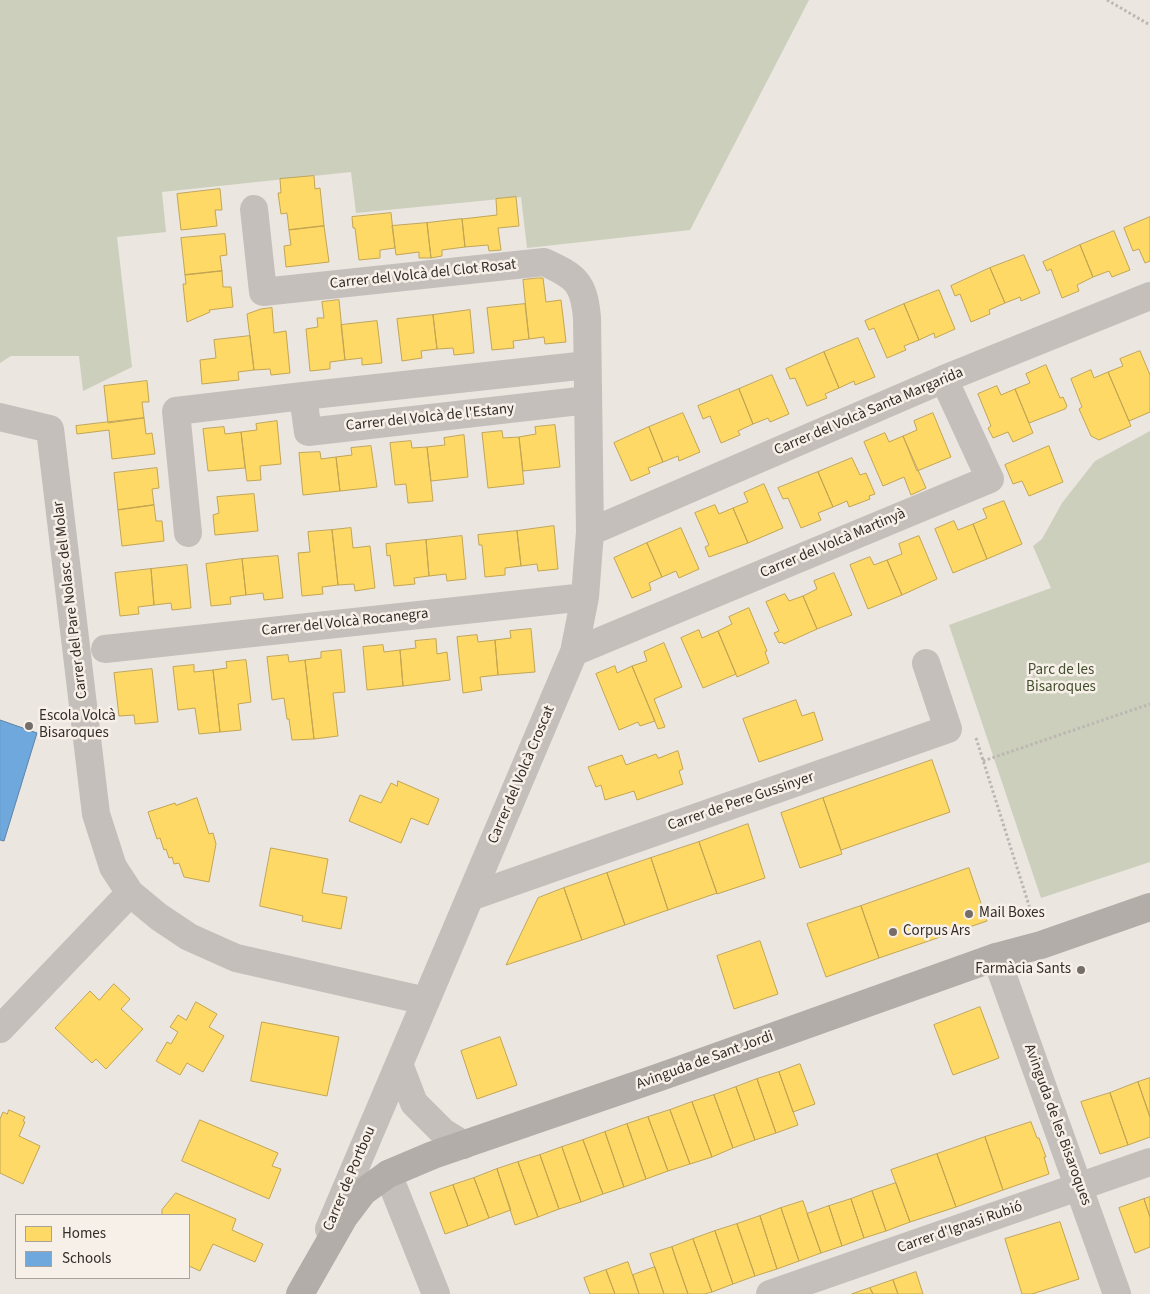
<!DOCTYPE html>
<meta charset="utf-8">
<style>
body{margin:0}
#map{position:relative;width:1150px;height:1294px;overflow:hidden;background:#ebe6e0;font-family:"Source Sans 3",sans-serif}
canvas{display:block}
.legend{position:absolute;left:15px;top:1214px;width:175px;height:65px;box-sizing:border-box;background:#f7f0e8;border:1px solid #a9a29b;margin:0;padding:6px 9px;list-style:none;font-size:15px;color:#342c28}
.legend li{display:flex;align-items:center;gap:10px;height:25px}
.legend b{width:25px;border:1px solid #a9a29b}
</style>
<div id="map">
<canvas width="1150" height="1294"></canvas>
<ul class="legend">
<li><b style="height:14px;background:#ffd966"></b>Homes</li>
<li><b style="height:14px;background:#6fa8dc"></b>Schools</li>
</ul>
</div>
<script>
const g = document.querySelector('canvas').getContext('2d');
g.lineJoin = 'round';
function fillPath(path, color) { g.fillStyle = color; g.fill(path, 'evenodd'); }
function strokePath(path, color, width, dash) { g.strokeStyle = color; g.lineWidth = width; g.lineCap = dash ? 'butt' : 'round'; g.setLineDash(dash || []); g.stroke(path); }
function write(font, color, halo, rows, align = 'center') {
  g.font = font + ' "Source Sans 3",sans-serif'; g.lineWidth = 5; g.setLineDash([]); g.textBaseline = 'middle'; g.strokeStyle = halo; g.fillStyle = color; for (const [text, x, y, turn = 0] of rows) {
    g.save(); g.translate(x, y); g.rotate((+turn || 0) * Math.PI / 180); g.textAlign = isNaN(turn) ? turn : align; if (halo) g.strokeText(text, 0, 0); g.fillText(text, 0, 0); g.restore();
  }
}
const green = new Path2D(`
 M0 0H809L690 230 527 248 521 197 356 213 351 172 162 192 166 232 117 237 132 367 83 391 79 356H11L0 363Z
 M1150 431V862L1041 898 949 625 1051 588 1033 546 1042 539 1062 503 1095 461Z`);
const homes = new Path2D(`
 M314 176 315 189 320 188 324 226 289 230 287 213 281 214 278 193H281L280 179Z
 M220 189 222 210H215L217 226 181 230 177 194Z
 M516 197 519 226 498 228 501 250 489 251 488 245 465 247 462 219 497 215 496 199Z
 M391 213 395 248 380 250V258L359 260 355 228H353L352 217Z
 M1150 217V261L1145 263 1139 249 1133 251 1124 228Z
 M462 219 465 247 442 250V256L431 258 427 223Z
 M427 223 431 258H419V252L396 255 392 226Z
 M324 226 329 262 286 267 284 246 291 245 289 230Z
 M1114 231 1130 270 1112 277 1109 271 1093 277 1080 245Z
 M225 234 227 255 220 256 222 271 185 275 181 238Z
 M1080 245 1093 277 1077 285 1079 291 1062 298 1051 269 1047 271 1043 262Z
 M1024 255 1040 293 1021 301 1020 297 1005 303 990 268Z
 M990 268 1005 303 989 310 990 314 971 322 960 294 955 296 951 286Z
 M222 271 223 287H231L233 307 209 310 210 312 187 322 183 284H186L185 275Z
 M538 278H543L546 302 561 300 566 342 545 344 544 337 529 339 523 280Z
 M939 290 955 329 935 338 934 333 919 340 904 304Z
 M339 300 345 360 330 362V369L310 371 306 329 318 327 317 318H324L322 302Z
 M525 304 529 339 513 341 514 348 492 350 487 308Z
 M904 304 919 340 904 346 906 350 887 358 874 328 869 330 865 321Z
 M272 308 274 333 286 331 290 373 271 375 270 369 254 370 247 314 261 309Z
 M470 310 474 353 454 355 453 348 437 349 433 315Z
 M433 315 437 349 421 351 422 358 402 361 397 319Z
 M377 321 382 363 362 365V358L345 360 341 325Z
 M250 336 254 370 238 372 239 380 202 384 200 360 216 358 214 340Z
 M858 338 875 377 855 385 854 381 839 388 824 352Z
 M1140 351 1150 375V412L1129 421 1108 372 1123 366 1120 359Z
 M824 352 839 388 825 394 827 398 807 406 795 378 790 379 786 369Z
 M1046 365 1060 398 1063 397 1067 406 1065 409 1029 423 1015 389 1030 383 1026 374Z
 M1091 370 1094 378 1108 372 1131 426 1099 440 1091 436 1079 409 1082 407 1071 379Z
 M772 375 789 414 770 422 768 418 753 424 739 389Z
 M147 381 149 402H142L144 418 108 423 104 386Z
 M997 386 1001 395 1015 389 1033 433 1013 442 1008 432 993 438 988 428 991 426 978 394Z
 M739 389 753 424 738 431 740 435 721 443 710 416 703 419 698 406Z
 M683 413 700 452 679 461 678 456 663 462 649 427Z
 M933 413 951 457 917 471 903 436 917 430 914 421Z
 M144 418 146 434 152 433 155 454 112 459 109 430 77 434 76 426Z
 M277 421 281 464 260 466 261 480 247 481 241 432 257 430 256 424Z
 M555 425 560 467 523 471 519 437 536 434 535 427Z
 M224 427 225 434 241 432 245 468 208 471 203 429Z
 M649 427 663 462 648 468 650 473 631 481 614 443Z
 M502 431 503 438 519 437 524 484 488 488 482 433Z
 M885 433 889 442 903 436 926 488 911 495 904 477 883 486 864 442Z
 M464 435 468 477 431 481 427 447 445 445 444 438Z
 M411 441 412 448 427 447 433 501 408 503 406 484 395 485 390 443Z
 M371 446 377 487 340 491 336 457 352 455 351 448Z
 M1049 446 1063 482 1029 496 1022 481 1013 484 1005 465Z
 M320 452 321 459 336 457 340 491 303 495 299 453Z
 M852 458 860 475 866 473 875 494 869 496 870 499 849 507 847 501 833 507 818 472Z
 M157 468 159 488 152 489 154 505 118 510 114 473Z
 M818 472 833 507 818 513 821 520 801 528 788 498 783 499 778 488Z
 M764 484 783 528 748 543 733 508 748 502 744 493Z
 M254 494 258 531 215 535 213 515 219 513 217 497Z
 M1004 501 1022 544 987 559 973 524 987 518 983 509Z
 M154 505 156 521H162L164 541 122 546 118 510Z
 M715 505 719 514 733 508 748 543 709 557 705 547 709 545 695 513Z
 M954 521 958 530 973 524 987 559 953 573 935 529Z
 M554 526 558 569 538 571 537 564 521 566 517 531Z
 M351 528 353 548 370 546 375 588 355 591 354 584 338 585 332 530Z
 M681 528 699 569 679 578 676 571 662 577 647 543Z
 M332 530 338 585 322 587 323 594 302 596 298 553 310 552 308 532Z
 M517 531 521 566 505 568V575L485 577 482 545H479L478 535Z
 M462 536 466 579 447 581 446 574 429 576 426 540Z
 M919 536 937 579 902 595 887 560 902 554 899 544Z
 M426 540 429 576 414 578 415 584 394 586 390 555 387 556 386 544Z
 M647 543 662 577 649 583 651 590 632 598 614 558Z
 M278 556 283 598 264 600 263 593 246 595 242 559Z
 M870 557 874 565 887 560 902 595 868 609 850 565Z
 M242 559 246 595 230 597 231 604 211 606 206 564Z
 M187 565 191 608 172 610 171 603 154 605 151 569Z
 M151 569 154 605 138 607 139 614 120 616 115 573Z
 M834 573 852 615 817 629 803 596 817 589 814 581Z
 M785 594 789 601 803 596 817 629 784 644 782 642 779 643 774 633 779 631 766 602Z
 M749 608 767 651 765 652 769 663 737 677 718 631 732 624 729 617Z
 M531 629 535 672 498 675 495 640 511 638 510 631Z
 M699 630 702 638 718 631 736 674 703 688 681 638Z
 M477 635 478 642 495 640 498 675 480 677 482 690 463 693 457 637Z
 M436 639 437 654 447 652 450 680 403 686 400 650 416 648 415 641Z
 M664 643 682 687 654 699 665 727 658 729 632 666 647 661 644 652Z
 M383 645 384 652 400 650 403 686 367 690 363 647Z
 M341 650 345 692 333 693 338 736 314 739 305 660 321 658V652Z
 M288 655 289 662 305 660 314 739 292 740 289 719H287L284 698 272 700 267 657Z
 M246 660 251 702 238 704 241 730 220 732 213 670 227 668 226 662Z
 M194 665V672L213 670 220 732 199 734 195 708 178 710 173 667Z
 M615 666 617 673 632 666 655 721 640 726 638 722 619 730 596 674Z
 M152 669 158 722 135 724 134 715 119 716 114 673Z
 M796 700 802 716 814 712 823 740 759 762 743 719Z
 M678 751 683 769 679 771 683 784 637 800 634 791 605 800 601 785 596 787 588 767 622 755 626 765 656 754 658 758Z
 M932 760 950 812 841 850 823 798Z
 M398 781 439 799 428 825 411 818 401 843 349 821 360 795 381 803 391 783 397 786Z
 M197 798 209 834 213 833 216 844 209 882 184 877 179 863 174 864 172 857 169 858 166 849 164 850 160 838 157 839 148 812 175 803 176 805Z
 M823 798 842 854 800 868 781 813Z
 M748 824 765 878 717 894 699 842Z
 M699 842 717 893 668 910 651 858Z
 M271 848 328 859 322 893 347 897 341 929 302 921 303 916 260 906Z
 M651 858 668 910 625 925 607 873Z
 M969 868 987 921 879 958 861 906Z
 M607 873 625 925 582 940 564 888Z
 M564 888 582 940 506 965 538 898Z
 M861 906 879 958 826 977 807 924Z
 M760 941 778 994 734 1009 717 956Z
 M114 984 130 999 121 1009 143 1029 106 1069 96 1059 92 1063 55 1028 90 991 99 1000Z
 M196 1002 217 1014 209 1027 224 1036 203 1072 187 1063 180 1075 156 1061 167 1042 171 1044 178 1032 170 1027 178 1015 186 1020Z
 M980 1007 999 1058 953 1075 934 1025Z
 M262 1022 339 1037 327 1096 251 1081Z
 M500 1037 517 1085 477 1099 461 1051Z
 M800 1064 815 1104 793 1112 779 1072Z
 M779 1072 798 1125 776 1133 757 1079Z
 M1150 1078V1117L1138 1082Z
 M757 1079 776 1133 755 1140 736 1087Z
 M1138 1082 1150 1117V1137L1128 1145 1110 1093Z
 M736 1087 755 1140 733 1148 714 1095Z
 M1110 1093 1128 1145 1100 1154 1081 1102Z
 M714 1095 733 1148 712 1157 692 1102Z
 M692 1102 712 1157 690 1164 670 1110Z
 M9 1110 25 1117 23 1121 25 1122 19 1136 40 1146 23 1184 0 1173V1119L3 1112 7 1114Z
 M670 1110 690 1164 668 1171 648 1117Z
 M648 1117 668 1171 646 1179 627 1124Z
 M200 1120 278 1153 272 1166 281 1169 269 1199 182 1161Z
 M1031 1122 1037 1138H1039L1046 1157H1044L1049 1174 1003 1190 985 1137Z
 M627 1124 646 1179 624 1187 605 1132Z
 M605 1132 624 1187 603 1194 583 1140Z
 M985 1137 1003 1190 956 1207 937 1154Z
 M583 1140 603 1194 581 1202 562 1147Z
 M562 1147 581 1202 559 1209 540 1155Z
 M937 1154 956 1207 910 1222 891 1170Z
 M540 1155 559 1209 538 1217 518 1162Z
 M518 1162 538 1217 515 1225 497 1169Z
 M497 1169 511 1210 489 1218 474 1178Z
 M474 1178 489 1218 468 1226 453 1185Z
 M896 1183 910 1222 886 1231 872 1191Z
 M453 1185 468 1226 445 1234 430 1193Z
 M872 1191 886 1231 864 1238 851 1199Z
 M176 1193 236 1219 232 1230 263 1244 255 1262 213 1244 200 1271 189 1266V1215H162V1210Z
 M1150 1197V1217L1144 1199Z
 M851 1199 864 1238 842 1246 829 1206Z
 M1144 1199 1150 1217V1247L1135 1253 1119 1208Z
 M803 1201 821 1253 799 1261 781 1208Z
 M829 1206 842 1246 821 1253 807 1214Z
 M781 1208 799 1261 777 1269 760 1216Z
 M760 1216 777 1269 755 1276 737 1224Z
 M1060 1222 1079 1279 1032 1294H1022L1005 1239Z
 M737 1224 755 1276 733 1284 715 1231Z
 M715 1231 733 1284 712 1292 693 1239Z
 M693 1239 712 1292 704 1294H688L672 1247Z
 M672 1247 676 1260 688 1294H664L650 1254Z
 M628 1262 639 1294H615L606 1270Z
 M655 1267 664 1294H639L633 1275Z
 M606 1270 615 1294H590L584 1278Z
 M916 1272 923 1294H898L893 1280Z
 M893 1280 898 1294H873L870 1288Z
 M870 1288 873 1294H852Z`);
const schools = new Path2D(`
 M0 720 37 733 4 841 0 840Z`);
const path = new Path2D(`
 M1107 0 1150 25
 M976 738 1033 918
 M983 761 1150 704`);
const street = new Path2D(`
 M254 209 263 292 544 262C575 276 584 282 587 318L590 532 585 597 574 652 329 1229
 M587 365 303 396 308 432 588 400
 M0 417 50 429 96 814 113 867 130 893 159 917 189 937 236 958 426 1001
 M590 532 944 379 1150 296
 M188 533 176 411 303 396
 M105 649 585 597
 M574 652 990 479 944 379
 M470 897 948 729 926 663
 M996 957 1117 1294
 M0 1029 130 893
 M399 1064 414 1103 443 1132 464 1145
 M388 1174 436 1294
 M770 1294 1150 1162`);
const primary = new Path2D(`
 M300 1294 344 1217 363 1192 388 1174 433 1155 660 1077 996 957 1041 945 1150 907`);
const markers = [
 [29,726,5,"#746d68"],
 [969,914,5,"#746d68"],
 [893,932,5,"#746d68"],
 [1081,970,5,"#746d68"]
];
const streetNames = [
 ["Carrer del Volcà del Clot Rosat",423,275,-6],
 ["Carrer del Volcà Santa Margarida",869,412,-23],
 ["Carrer del Volcà de l'Estany",430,418,-6],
 ["Carrer del Volcà Martinyà",833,544,-23],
 ["Carrer del Pare Nolasc del Molar",71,600,-97],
 ["Carrer del Volcà Rocanegra",345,623,-6],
 ["Carrer del Volcà Croscat",522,775,-67],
 ["Carrer de Pere Gussinyer",741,802,-19],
 ["Avinguda de Sant Jordi",705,1061,-20],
 ["Avinguda de les Bisaroques",1057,1125,70],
 ["Carrer de Portbou",350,1179,-67],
 ["Carrer d'Ignasi Rubió",960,1228,-19]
];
const parkNames = [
 ["Parc de les",1061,671],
 ["Bisaroques",1061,688]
];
const poiNames = [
 ["Escola Volcà",39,717],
 ["Bisaroques",39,734],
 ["Mail Boxes",979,914],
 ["Corpus Ars",903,932],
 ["Farmàcia Sants",1071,970,"right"]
];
fillPath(green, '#cccfbc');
fillPath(homes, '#ffd966');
strokePath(homes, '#c2a553', 1);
fillPath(schools, '#6fa8dc');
strokePath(schools, '#5d83a6', 1);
strokePath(path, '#bdb7b2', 3, [2.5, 2.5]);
strokePath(street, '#c4bfba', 28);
strokePath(primary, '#b2ada9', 28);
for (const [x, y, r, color] of markers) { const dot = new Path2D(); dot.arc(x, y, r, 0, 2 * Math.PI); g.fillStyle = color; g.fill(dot); strokePath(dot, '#f7f0e8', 2); }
write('15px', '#342c28', '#f7f0e8', streetNames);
write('15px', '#43502f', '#f7f0e8', parkNames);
write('15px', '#342c28', '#f7f0e8', poiNames, 'left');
</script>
